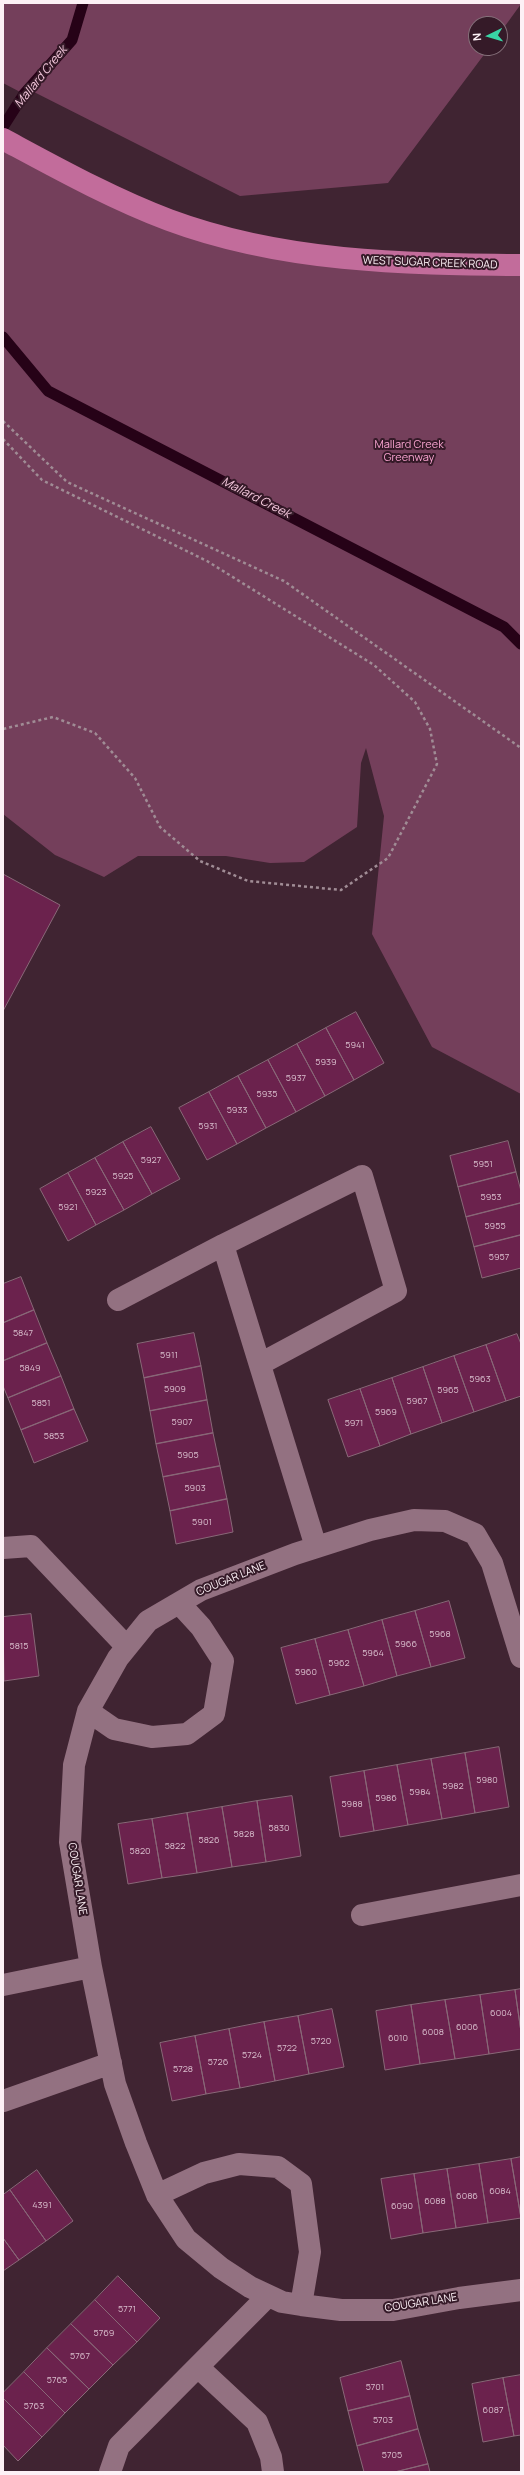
<!DOCTYPE html>
<style>
body{margin:0}
#map{position:relative;width:524px;height:2475px;overflow:hidden;background:#402432;font-family:Manrope,sans-serif}
canvas{display:block}
.frame{position:absolute;inset:0;border:4px solid #fdf1f6;pointer-events:none}
.north{position:absolute;left:468px;top:16px;width:40px;height:40px;box-sizing:border-box;background:#351a28;border:1px solid #85707a;border-radius:50%;rotate:265deg;font-size:11px;font-weight:700;line-height:16px;text-align:center;color:#fdf1f6}
.north::after{content:'';display:block;margin:auto;width:14px;height:18px;background:#39d4a5;clip-path:polygon(50% 0,100% 100%,50% 72%,0 100%)}
</style>
<div id="map">
<canvas width="524" height="2475"></canvas>
<div class="frame"></div>
<div class="north">N</div>
</div>
<script>
const g = document.querySelector('canvas').getContext('2d');
g.lineJoin = 'round';
function fillPath(path, color) { g.fillStyle = color; g.fill(path, 'evenodd'); }
function strokePath(path, color, width, dash) { g.strokeStyle = color; g.lineWidth = width; g.lineCap = dash ? 'butt' : 'round'; g.setLineDash(dash || []); g.stroke(path); }
function write(font, color, halo, rows, align = 'center') {
  g.font = font + ' Manrope,sans-serif'; g.lineWidth = 4; g.setLineDash([]); g.textBaseline = 'middle'; g.strokeStyle = halo; g.fillStyle = color; for (const [text, x, y, turn = 0] of rows) {
    g.save(); g.translate(x, y); g.rotate((+turn || 0) * Math.PI / 180); g.textAlign = isNaN(turn) ? turn : align; if (halo) g.strokeText(text, 0, 0); g.fillText(text, 0, 0); g.restore();
  }
}
const green = new Path2D(`
 M3 3H521V4L500 33V24H476V48H489L388 183 240 196 28 89 24 94 3 83Z
 M3 139 99 190 260 246 521 263V1094L432 1047 372 934 384 816 366 748 361 763 357 827 304 862 270 863 226 856H138L104 877 55 855 3 814Z`);
const stream = new Path2D(`
 M3 127 24 94 72 40 83 3
 M3 337 48 391 504 627 521 644`);
const building = new Path2D(`
 M3 874 60 905 3 1011Z
 M356 1012 384 1063 354 1080 326 1028Z
 M326 1028 354 1080 325 1096 297 1044Z
 M297 1044 325 1096 296 1112 268 1060Z
 M268 1060 296 1112 266 1128 238 1076Z
 M238 1076 266 1128 237 1144 209 1092Z
 M209 1092 237 1144 207 1160 179 1108Z
 M151 1127 180 1179 152 1194 123 1142Z
 M508 1141 516 1172 458 1187 450 1156Z
 M123 1142 152 1194 124 1210 95 1158Z
 M95 1158 124 1210 96 1225 68 1173Z
 M516 1172 521 1191V1203L466 1217 458 1187Z
 M68 1173 96 1225 68 1241 40 1189Z
 M521 1203V1235L474 1247 466 1217Z
 M521 1235V1268L482 1278 474 1247Z
 M21 1277 34 1310 3 1323V1284Z
 M34 1310 47 1343 3 1361V1323Z
 M194 1333 201 1366 144 1378 137 1344Z
 M517 1334 521 1344V1396L506 1401 486 1345Z
 M47 1343 61 1376 8 1398 3 1386V1361Z
 M486 1345 506 1401 474 1412 454 1356Z
 M454 1356 474 1412 442 1423 423 1367Z
 M201 1366 207 1400 150 1411 144 1378Z
 M423 1367 442 1423 411 1434 392 1378Z
 M61 1376 74 1409 21 1430 8 1398Z
 M392 1378 411 1434 380 1446 360 1389Z
 M360 1389 380 1446 348 1457 328 1400Z
 M207 1400 213 1433 156 1444 150 1411Z
 M74 1409 88 1441 34 1463 21 1430Z
 M213 1433 220 1466 163 1477 156 1444Z
 M220 1466 227 1499 170 1511 163 1477Z
 M227 1499 233 1532 176 1544 170 1511Z
 M449 1601 465 1658 431 1667 415 1611Z
 M415 1611 431 1667 397 1676 382 1620Z
 M31 1614 39 1676 4 1681 3 1617Z
 M382 1620 397 1676 364 1686 348 1630Z
 M348 1630 364 1686 330 1695 315 1639Z
 M315 1639 330 1695 296 1704 281 1648Z
 M499 1747 509 1807 475 1813 465 1753Z
 M465 1753 475 1813 442 1819 431 1759Z
 M431 1759 442 1819 408 1825 397 1765Z
 M397 1765 408 1825 374 1831 364 1771Z
 M364 1771 374 1831 340 1837 330 1777Z
 M292 1796 301 1856 266 1862 257 1801Z
 M257 1801 266 1862 232 1867 222 1807Z
 M222 1807 232 1867 197 1873 187 1813Z
 M187 1813 197 1873 162 1878 152 1819Z
 M152 1819 162 1878 128 1884 118 1824Z
 M521 1989V2032L515 1990Z
 M515 1990 521 2032V2049L489 2054 480 1995Z
 M480 1995 489 2054 455 2059 445 2000Z
 M445 2000 455 2059 420 2064 411 2005Z
 M411 2005 420 2064 385 2070 376 2011Z
 M332 2009 344 2067 309 2074 298 2016Z
 M298 2016 309 2074 275 2081 264 2022Z
 M264 2022 275 2081 240 2088 229 2029Z
 M229 2029 240 2088 206 2094 195 2036Z
 M195 2036 206 2094 172 2101 160 2043Z
 M521 2157V2218L511 2159Z
 M511 2159 521 2218 488 2223 479 2164Z
 M479 2164 488 2223 456 2228 447 2169Z
 M447 2169 456 2228 423 2233 414 2174Z
 M37 2170 73 2221 46 2241 10 2190Z
 M414 2174 423 2233 391 2239 381 2179Z
 M10 2190 46 2241 19 2260 3 2238V2195Z
 M3 2238 19 2260 3 2271Z
 M118 2276 160 2318 137 2342 95 2300Z
 M95 2300 137 2342 113 2365 71 2324Z
 M71 2324 113 2365 89 2389 47 2348Z
 M47 2348 89 2389 65 2413 24 2372Z
 M401 2361 410 2396 348 2411 340 2378Z
 M24 2372 65 2413 42 2437 3 2398V2393Z
 M521 2375V2435L514 2436 503 2378Z
 M503 2378 514 2436 483 2442 472 2384Z
 M410 2396 418 2429 357 2446 348 2411Z
 M3 2398 42 2437 18 2461 3 2445Z
 M418 2429 428 2464 395 2472H364L357 2446Z
 M428 2464 430 2472H395Z`);
const path = new Path2D(`
 M3 421 67 482 284 581 521 748
 M3 439 42 480 207 561 374 665 415 702 430 729 437 764 388 858 341 890 248 881 200 861 160 827 135 778 95 733 53 717 3 729`);
const minor = new Path2D(`
 M118 1300 223 1245
 M260 1364 396 1291 362 1176 223 1245 316 1547
 M3 1548 31 1546 127 1647
 M521 1657 492 1563 475 1534 445 1521 414 1520 370 1530 295 1554 201 1590 148 1621 118 1658 88 1711 74 1765 70 1842 91 1967 115 2084 136 2143 157 2195 186 2239 221 2268 250 2287 282 2302 301 2305 341 2310H393L459 2298 521 2290
 M88 1711 114 1729 152 1737 187 1734 214 1714 223 1661 201 1627 179 1603
 M362 1915 521 1885
 M3 1985 91 1967
 M3 2101 111 2063
 M157 2195 204 2173 239 2164 278 2167 301 2184 310 2252 301 2305
 M198 2367 257 2422 271 2457 273 2472
 M110 2472 119 2446 268 2296`);
const major = new Path2D(`
 M3 139C57 168 111 198 169 220 282 262 402 264 521 265`);
const numberNames = [
 ["5941",355,1045],
 ["5939",326,1062],
 ["5937",296,1078],
 ["5935",267,1094],
 ["5933",237,1110],
 ["5931",208,1126],
 ["5927",151,1160],
 ["5951",483,1164],
 ["5925",123,1176],
 ["5923",96,1192],
 ["5953",491,1197],
 ["5921",68,1207],
 ["5955",495,1226],
 ["5957",499,1257],
 ["5847",23,1333],
 ["5911",169,1355],
 ["5849",30,1368],
 ["5963",480,1379],
 ["5909",175,1389],
 ["5965",448,1390],
 ["5967",417,1401],
 ["5851",41,1403],
 ["5969",386,1412],
 ["5907",182,1422],
 ["5971",354,1423],
 ["5853",54,1436],
 ["5905",188,1455],
 ["5903",195,1488],
 ["5901",202,1522],
 ["5968",440,1634],
 ["5966",406,1644],
 ["5815",19,1646],
 ["5964",373,1653],
 ["5962",339,1663],
 ["5960",306,1672],
 ["5980",487,1780],
 ["5982",453,1786],
 ["5984",420,1792],
 ["5986",386,1798],
 ["5988",352,1804],
 ["5830",279,1828],
 ["5828",244,1834],
 ["5826",209,1840],
 ["5822",175,1846],
 ["5820",140,1851],
 ["6004",501,2013],
 ["6006",467,2027],
 ["6008",433,2032],
 ["6010",398,2038],
 ["5720",321,2041],
 ["5722",287,2048],
 ["5724",252,2055],
 ["5726",218,2062],
 ["5728",183,2069],
 ["6084",500,2191],
 ["6086",467,2196],
 ["6088",435,2201],
 ["4391",42,2205],
 ["6090",402,2206],
 ["5771",127,2309],
 ["5769",104,2333],
 ["5767",80,2356],
 ["5765",57,2380],
 ["5701",375,2387],
 ["5763",34,2406],
 ["6087",493,2410],
 ["5703",383,2420],
 ["5705",392,2455]
];
const streetNames = [
 ["WEST SUGAR CREEK ROAD",430,263,2],
 ["COUGAR LANE",231,1579,-22],
 ["COUGAR LANE",77,1879,81],
 ["COUGAR LANE",421,2303,-9]
];
const parkNames = [
 ["Mallard Creek",409,445],
 ["Greenway",409,458]
];
const waterNames = [
 ["Mallard Creek",41,77,-51],
 ["Mallard Creek",256,498,27]
];
fillPath(green, '#743f5b');
strokePath(stream, '#260217', 11);
fillPath(building, '#6b224d');
strokePath(building, '#896878', 1);
strokePath(path, '#a08c95', 2.5, [3, 3]);
strokePath(minor, '#937181', 22);
strokePath(major, '#c26c9b', 22);
write('9px', '#d8bdcc', null, numberNames);
write('11px', '#fdf1f6', '#351a28', streetNames);
write('11px', '#faa4d1', '#351a28', parkNames);
write('italic 12px', '#f4c7dc', '#351a28', waterNames);
</script>
